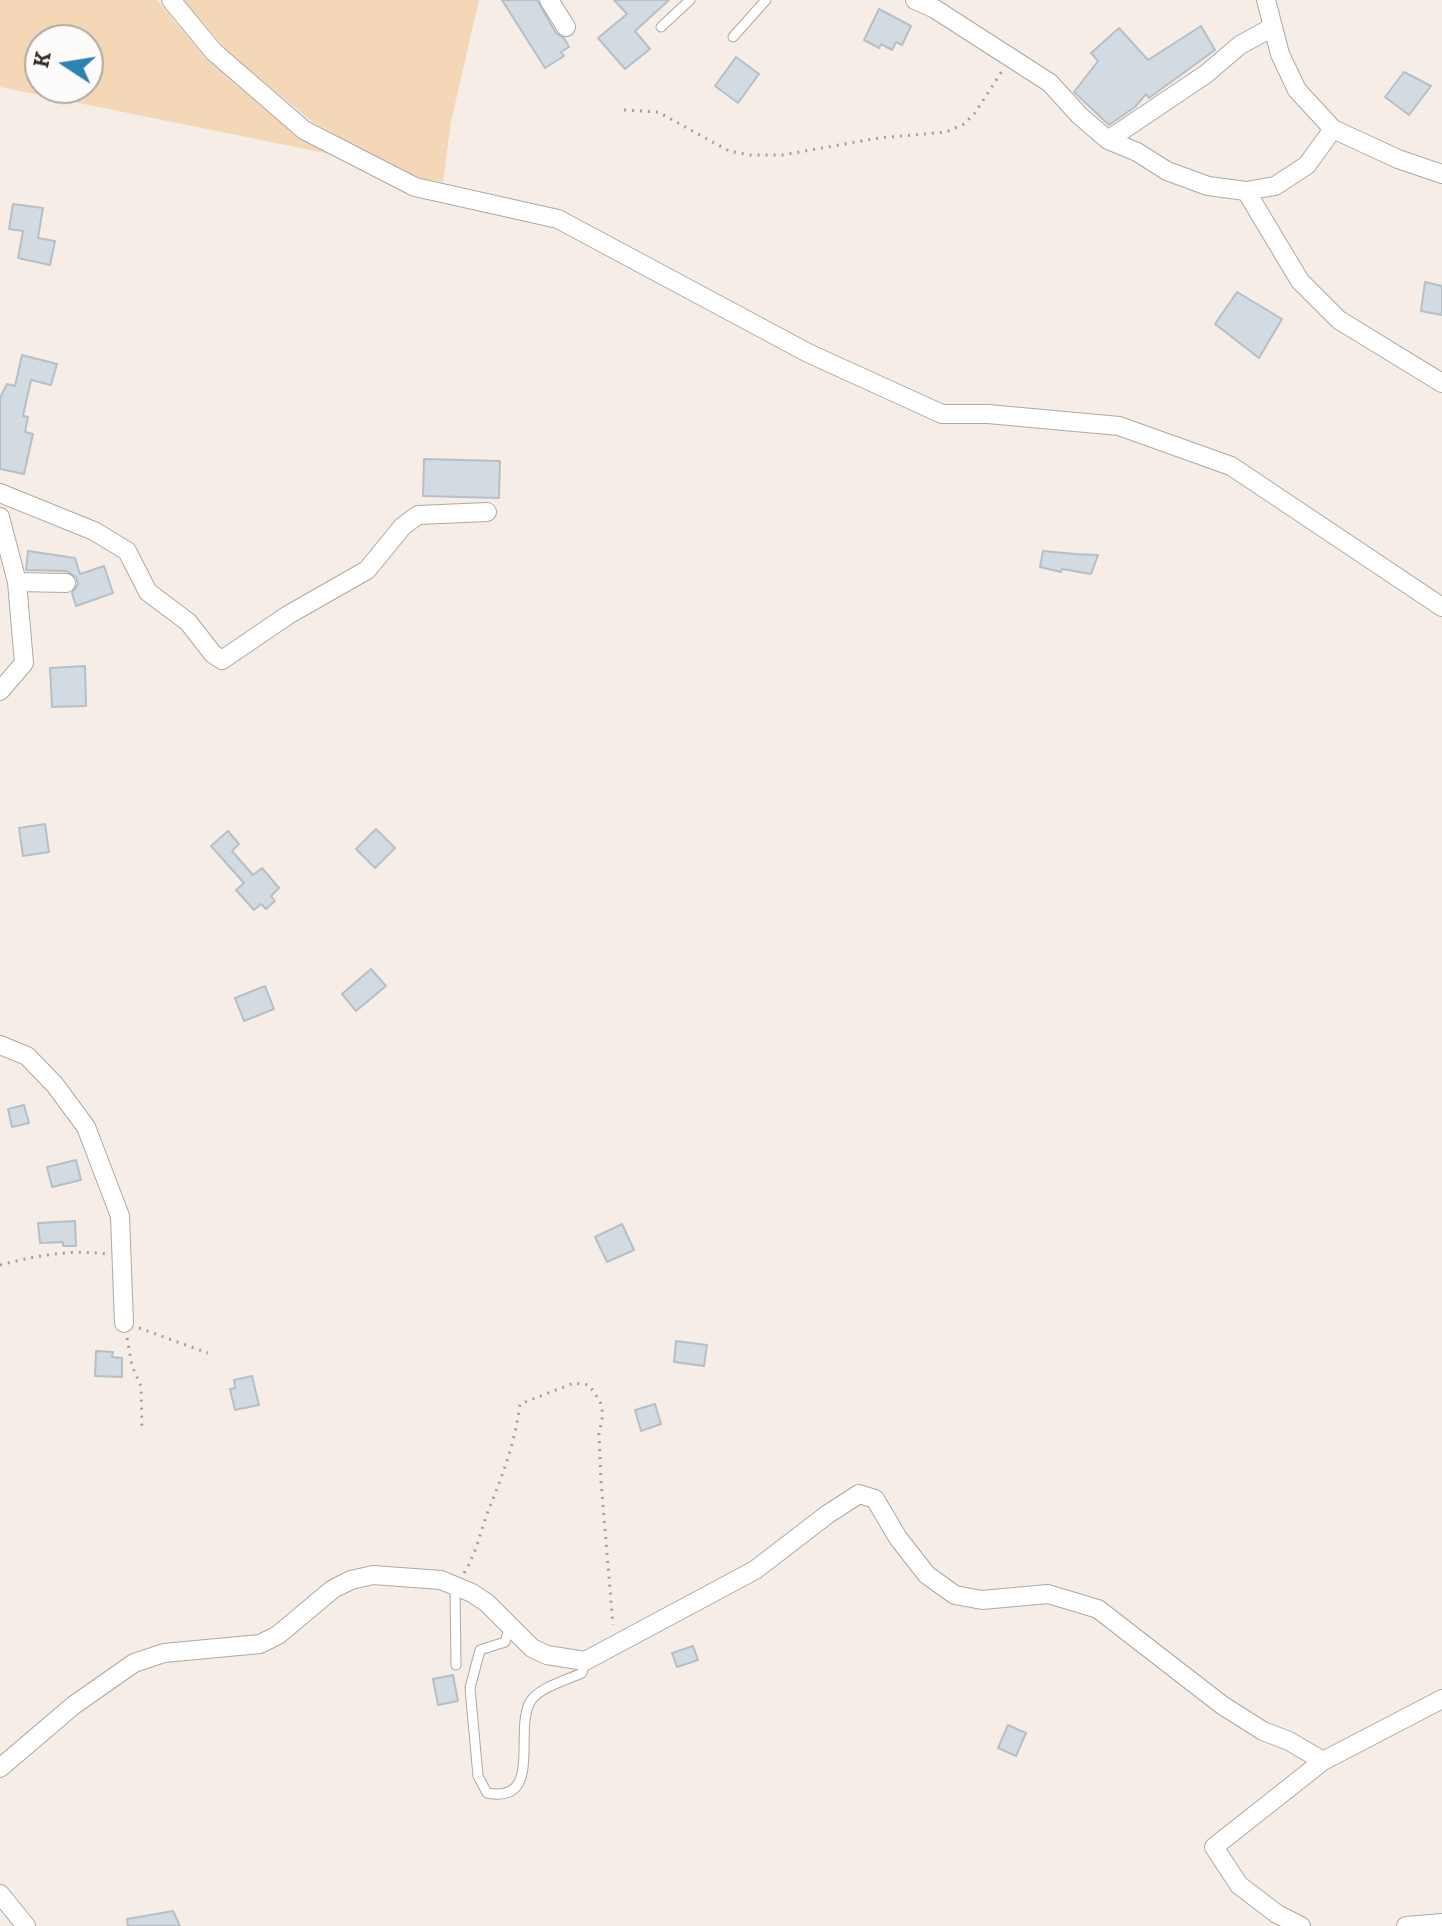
<!DOCTYPE html>
<style>
body{margin:0}
#map{position:relative;width:1442px;height:1926px;overflow:hidden;background:#f6eee6;font-family:Bitter,serif}
canvas{display:block}
.north{position:absolute;left:24px;top:24px;width:80px;height:80px;box-sizing:border-box;background:#fefcfb;border:2px solid #acaaa8;border-radius:50%;rotate:282deg;font-size:22px;font-weight:700;line-height:32px;text-align:center;color:#322f2c}
.north::after{content:'';display:block;margin:auto;width:28px;height:36px;background:#2b83b1;clip-path:polygon(50% 0,100% 100%,50% 72%,0 100%)}
</style>
<div id="map">
<canvas width="1442" height="1926"></canvas>
<div class="north">K</div>
</div>
<script>
const g = document.querySelector('canvas').getContext('2d');
g.lineJoin = 'round';
function fillPath(path, color) { g.fillStyle = color; g.fill(path, 'evenodd'); }
function strokePath(path, color, width, dash) { g.strokeStyle = color; g.lineWidth = width; g.lineCap = dash ? 'butt' : 'round'; g.setLineDash(dash || []); g.stroke(path); }
const green = new Path2D(`
 M0 0H157L206 58 295 135 330 154 0 87ZM40 40H88V88H40Z
 M184 0H479L451 122 443 182 412 177 311 121 229 53Z`);
const building = new Path2D(`
 M502 0H537L556 33 564 38 569 47 561 52 564 56 545 68Z
 M614 0H669L635 31 650 49 625 69 598 38 627 14Z
 M879 9 911 26 902 45 896 42 892 50 881 44 879 48 864 40Z
 M1201 26 1215 50 1149 98 1146 94 1135 107 1109 125 1074 92 1098 61 1091 53 1119 28 1148 60Z
 M736 57 759 74 738 103 715 86Z
 M1404 72 1431 86 1409 115 1385 97Z
 M13 204 43 208 38 238 55 241 50 265 18 258 23 231 9 229Z
 M1425 282 1442 286V315L1421 311Z
 M1237 292 1282 319 1259 358 1215 324Z
 M22 355 57 364 51 385 31 380 23 416 28 417 25 432 33 434 24 474 0 469V398L7 384 15 386Z
 M424 459 500 461 499 498 423 496Z
 M28 551 75 558 80 574 104 566 113 593 76 606 72 593 78 584 76 577 66 571 26 570Z
 M1043 551 1075 554 1098 555 1091 574 1062 569 1061 572 1040 567Z
 M85 666 86 706 52 707 50 668Z
 M45 824 49 852 23 856 19 828Z
 M376 829 395 848 375 868 356 849Z
 M228 831 239 844 232 851 253 875 262 868 279 888 271 896 275 901 266 909 261 904 254 910 236 890 244 883 211 846Z
 M371 969 386 986 356 1011 342 994Z
 M265 986 274 1009 244 1021 235 998Z
 M24 1105 29 1123 12 1127 8 1109Z
 M76 1160 81 1180 52 1187 47 1167Z
 M75 1221 76 1246H63V1242L40 1243 38 1223Z
 M622 1224 634 1250 607 1262 595 1237Z
 M676 1341 707 1345 704 1366 674 1362Z
 M96 1351 113 1352 112 1357 122 1358V1377L95 1376Z
 M252 1376 259 1405 235 1410 230 1389 235 1388 234 1380Z
 M655 1404 661 1424 641 1431 635 1410Z
 M693 1646 698 1660 677 1667 672 1653Z
 M453 1675 458 1701 438 1705 433 1679Z
 M1008 1725 1026 1733 1016 1756 998 1748Z
 M173 1911 180 1926H128L127 1919Z`);
const path = new Path2D(`
 M624 110 658 112 729 151 750 155H782L879 138 946 132 964 124 975 113 1002 71
 M0 1265C35 1256 70 1249 107 1254
 M139 1328 208 1353
 M127 1338 132 1366 141 1386 142 1429
 M464 1573C476 1554 480 1534 487 1514 503 1473 514 1448 520 1404L574 1383 589 1385 600 1401 603 1414 599 1434 601 1481 613 1625`);
const lane = new Path2D(`
 M661 27 690 0
 M733 37 766 0
 M455 1586 456 1665
 M510 1626 505 1642 480 1650 470 1688 478 1776 487 1793C542 1804 515 1735 529 1704 536 1688 567 1680 582 1673L585 1661`);
const street = new Path2D(`
 M171 0 214 52 304 130 415 187 558 219 808 353 942 414H988L1119 426 1231 466 1442 607
 M549 0 566 27
 M915 0 935 9 1050 83 1079 115 1108 140 1137 152 1167 171 1208 186 1246 191 1275 186 1307 165 1333 129
 M1266 0 1280 54 1297 90 1333 129 1398 159 1442 174
 M1108 140 1206 74 1240 45 1273 27
 M1246 191 1300 281 1339 320 1442 383
 M0 493 94 531 127 551 148 592 188 622 213 654 222 660 288 615 367 570 403 526 418 515 487 512
 M0 517 17 582 66 583
 M0 691 24 663 17 582
 M0 1045 27 1056 55 1085 86 1127 120 1216 124 1323
 M0 1768 74 1705 134 1663 164 1653 260 1644 278 1635 333 1589 351 1580 373 1575 441 1580 472 1593 487 1603 532 1648 547 1655 585 1661 755 1570 828 1514 859 1494 875 1499 898 1538 927 1575 955 1595 982 1600 1048 1594 1098 1609 1222 1705 1263 1731 1289 1741 1323 1761 1442 1699
 M0 1894 26 1926
 M1301 1926 1277 1914 1239 1885 1214 1847 1323 1761
 M1406 1926 1442 1923`);
fillPath(green, '#f4d7b6');
fillPath(building, '#d1dbe1');
strokePath(building, '#b6bfc6', 2);
strokePath(lane, '#afa8a0', 11);
strokePath(street, '#afa8a0', 20);
strokePath(path, '#a49e98', 3, [2, 6]);
strokePath(lane, '#fff', 9);
strokePath(street, '#fff', 18);
</script>
